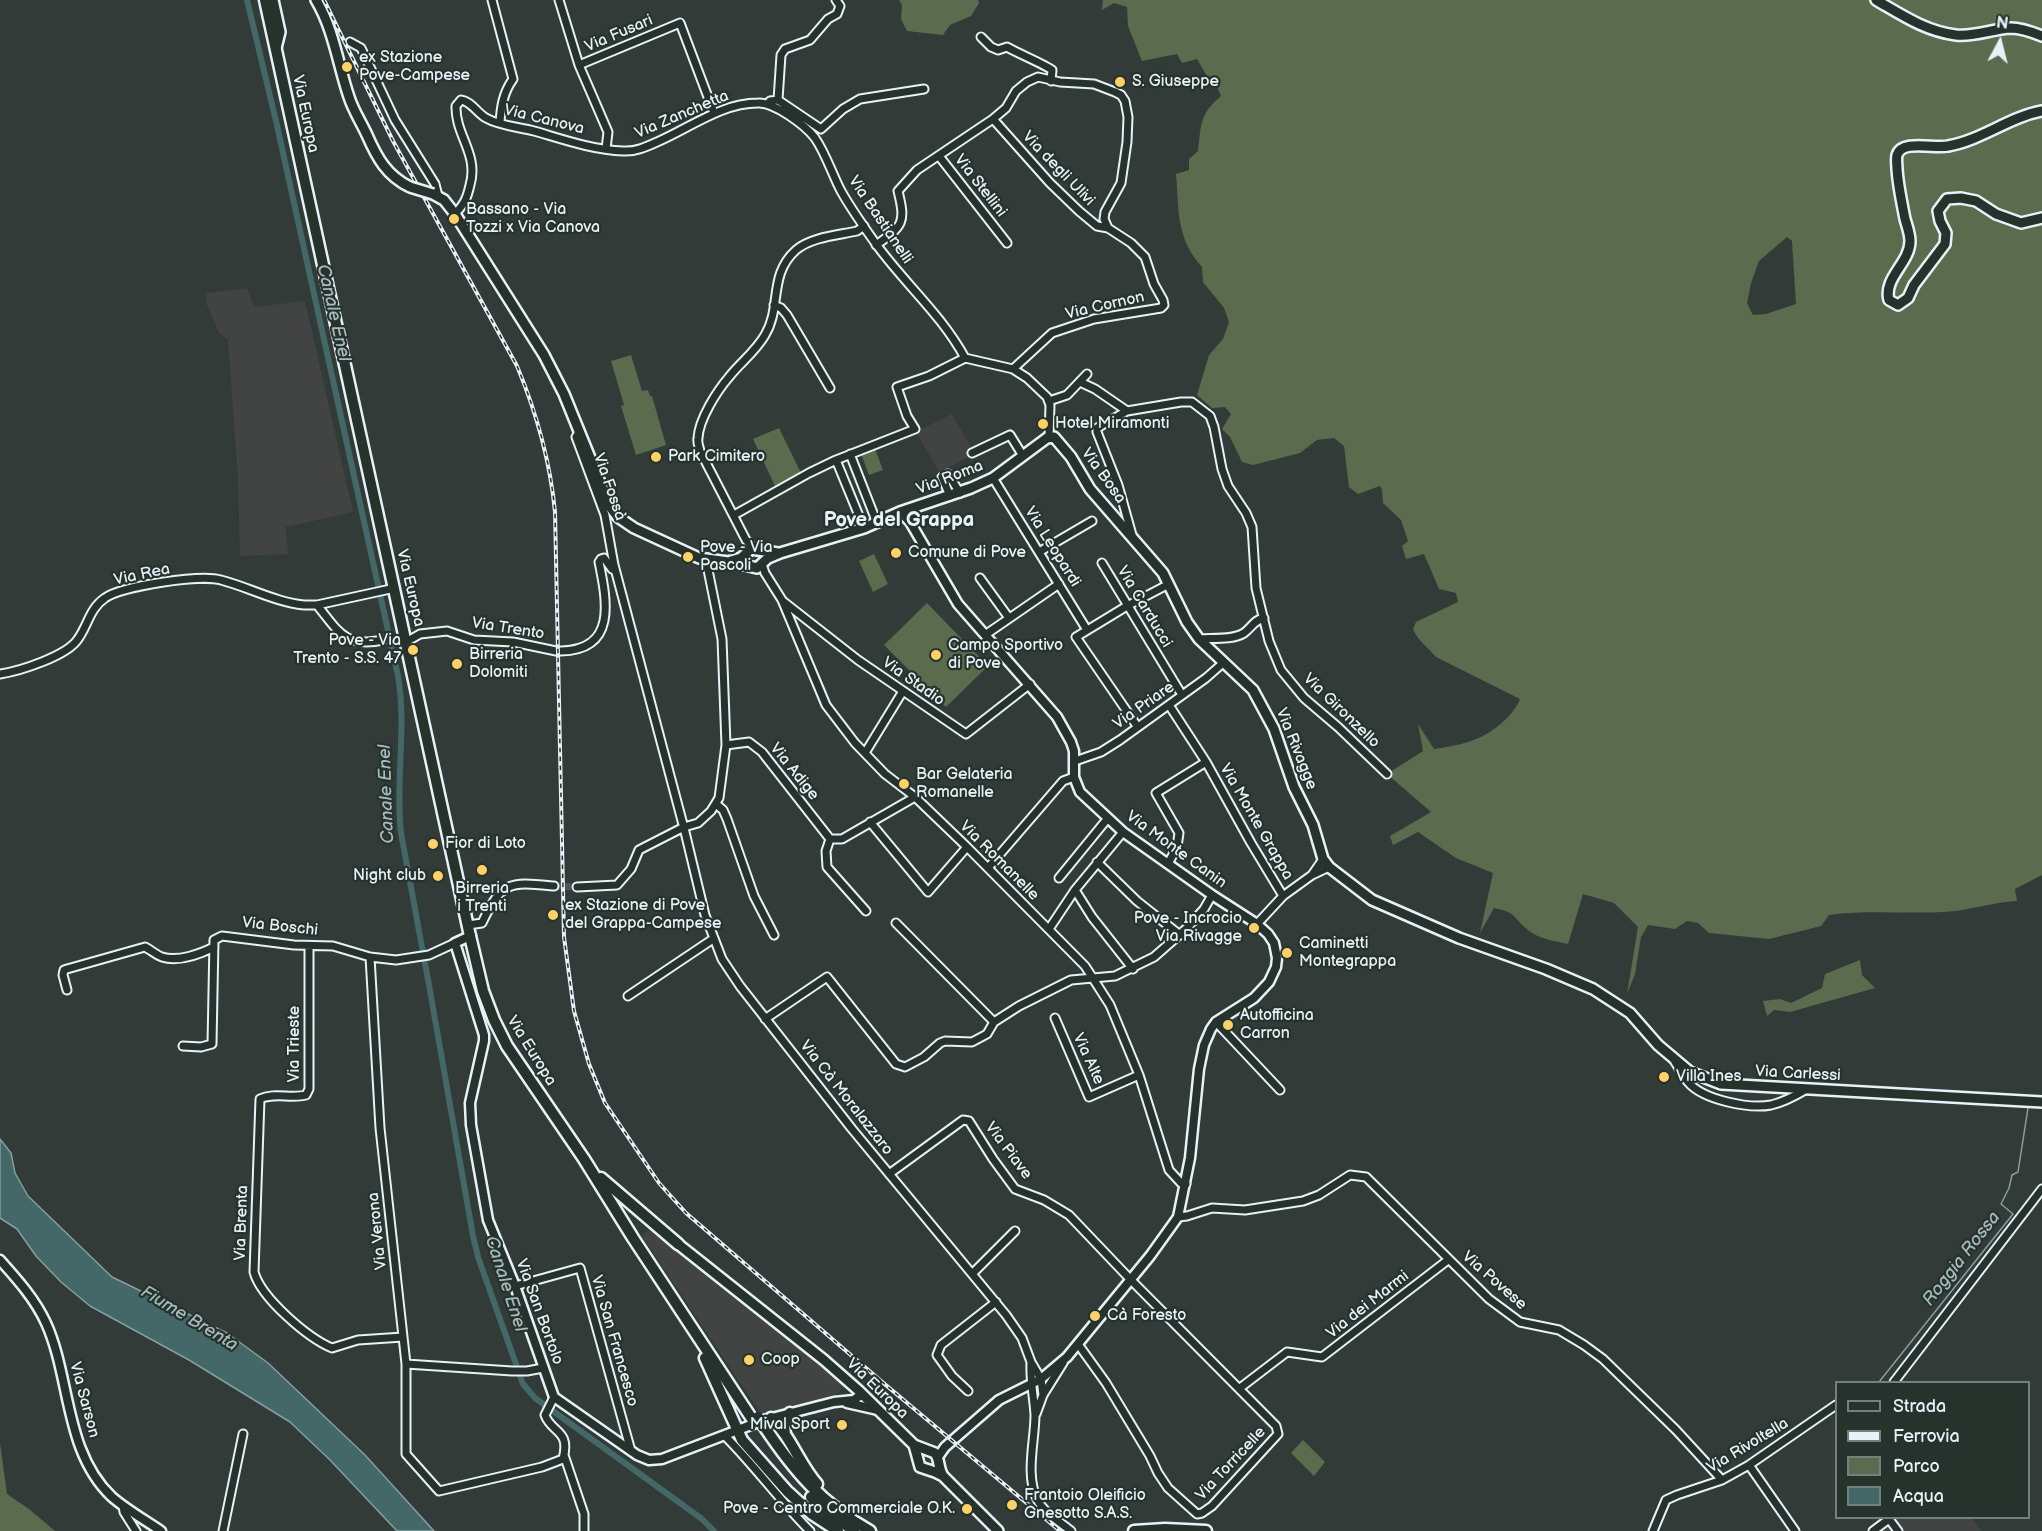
<!DOCTYPE html>
<meta charset="utf-8">
<style>
body{margin:0}
#map{position:relative;width:2042px;height:1531px;overflow:hidden;background:#323b37;font-family:"Balsamiq Sans",sans-serif}
canvas{display:block}
.legend{position:absolute;left:1835px;top:1381px;width:195px;height:138px;box-sizing:border-box;background:#26332d;border:2px solid #747f7e;margin:0;padding:8px 10px;list-style:none;font-size:18px;color:#e8f1f8}
.legend li{display:flex;align-items:center;gap:12px;height:30px}
.legend b{width:30px;border:2px solid #747f7e}
.north{position:absolute;left:1970px;top:12px;width:60px;height:60px;-webkit-text-stroke:4px #26332d;paint-order:stroke;rotate:7deg;font-size:16px;font-weight:700;line-height:24px;text-align:center;color:#e8f1f8}
.north::after{content:'';display:block;margin:auto;width:21px;height:27px;background:#e8f1f8;clip-path:polygon(50% 0,100% 100%,50% 72%,0 100%)}
</style>
<div id="map">
<canvas width="2042" height="1531"></canvas>
<ul class="legend">
<li><b style="height:8px;background:#26332d"></b>Strada</li>
<li><b style="height:8px;background:#e8f1f8"></b>Ferrovia</li>
<li><b style="height:16px;background:#5a6b4e"></b>Parco</li>
<li><b style="height:16px;background:#436867"></b>Acqua</li>
</ul>
<div class="north">N</div>
</div>
<script>
const g = document.querySelector('canvas').getContext('2d');
g.lineJoin = 'round';
function fillPath(path, color) { g.fillStyle = color; g.fill(path, 'evenodd'); }
function strokePath(path, color, width, dash) { g.strokeStyle = color; g.lineWidth = width; g.lineCap = dash ? 'butt' : 'round'; g.setLineDash(dash || []); g.stroke(path); }
function write(font, color, halo, rows, align = 'center') {
  g.font = font + ' "Balsamiq Sans",sans-serif'; g.lineWidth = 4.5; g.setLineDash([]); g.textBaseline = 'middle'; g.strokeStyle = halo; g.fillStyle = color; for (const [text, x, y, turn = 0] of rows) {
    g.save(); g.translate(x, y); g.rotate((+turn || 0) * Math.PI / 180); g.textAlign = isNaN(turn) ? turn : align; if (halo) g.strokeText(text, 0, 0); g.fillText(text, 0, 0); g.restore();
  }
}
const built = new Path2D(`
 M247 288 254 307 305 301 353 512 286 527 288 554 240 556 238 478 228 340 219 333 206 303 207 293Z
 M952 414 975 454 939 472 916 432Z
 M652 1229 787 1334 842 1381V1387L838 1393 763 1417 641 1235Z
 M1897 1518H1971L1982 1531H1882Z`);
const green = new Path2D(`
 M899 0H978L979 3 971 16 950 25 943 35 907 31 901 19 902 5Z
 M1103 0H2042V875L2015 889 2017 901C1992 902 1969 911 1944 912 1906 914 1867 910 1829 915L1821 926 1769 939 1709 933 1698 923 1687 921 1675 929 1648 925 1641 937 1635 974 1627 994 1638 927 1614 903 1583 894 1568 944C1555 941 1538 939 1528 930 1511 916 1518 913 1494 908L1480 933 1493 873 1456 858 1418 832 1393 845 1390 836 1431 812 1387 774 1423 751 1418 724 1434 749C1447 747 1459 745 1471 741 1490 735 1513 717 1520 699L1436 657C1427 646 1418 641 1413 629L1416 622 1458 602 1456 593 1439 589 1424 554 1406 559 1402 546 1408 541 1401 520 1383 503 1382 490 1380 486 1358 494 1349 487 1344 446 1334 438 1317 440 1300 453 1253 465 1242 462 1230 437 1222 429 1231 414 1225 407 1212 408 1197 395 1209 355 1223 339 1229 322 1224 308 1203 282 1202 267C1176 238 1179 211 1176 174L1189 170V159L1198 151C1201 125 1200 113 1221 96L1216 84 1208 78 1197 59 1182 63 1177 54 1142 61 1128 26 1127 7 1114 3 1102 10ZM1787 237 1792 241 1796 304 1766 314 1753 315 1747 303 1751 283 1759 261Z
 M631 355 642 391 648 390 650 396H652L666 445 636 455 621 406 624 405 611 361Z
 M779 428 801 473 775 486 753 439Z
 M875 449 883 470 869 475 861 454Z
 M874 554 888 584 873 592 859 561Z
 M927 603 988 666 946 707 884 645Z
 M1860 960 1862 975 1875 988 1790 1012 1774 1010 1767 1016 1763 1001 1780 999 1791 1003 1822 988 1825 974Z
 M1303 1440 1325 1462 1314 1476 1291 1453Z
 M0 1443 7 1494 29 1509 55 1531H0Z`);
const water = new Path2D(`
 M0 1139 11 1153 15 1173 28 1196 112 1277 227 1333 268 1363 365 1455 434 1531H397L330 1460 290 1422 189 1360 90 1306 61 1282 36 1256 17 1229 0 1218Z`);
const stream = new Path2D(`
 M1879 1382 2013 1214 2001 1204 2009 1188 2012 1175 2018 1172 2028 1108`);
const canal = new Path2D(`
 M247 0 276 121 398 676C407 728 395 781 401 833L429 985 473 1236 478 1257 523 1384 535 1398 702 1519 714 1531`);
const minorTunnel = new Path2D(`
 M554 886 577 887`);
const minor = new Path2D(`
 M492 0 513 79C503 93 501 107 500 123
 M559 0 579 65 608 132 606 149
 M981 37 991 47 998 50 1007 47C1017 53 1046 65 1052 70L1051 81
 M350 42 361 48 395 120 435 184 438 196
 M579 65 680 23 714 113
 M778 100 781 55 785 49 810 40 828 19 837 14 840 6 836 0
 M768 104 770 101 778 100 821 129 843 109 860 99 924 89
 M993 119 1050 183 1079 211 1097 226 1108 228
 M939 156 1007 243
 M455 214C465 203 467 198 470 185 479 154 455 135 456 106L461 100C471 101 477 113 486 118 500 126 519 127 534 131 562 139 593 150 623 151 635 152 646 147 657 142 690 128 721 103 758 103 774 102 805 125 815 138 826 154 832 174 841 191 851 209 864 227 876 244 905 284 941 314 965 358
 M876 245C903 226 906 223 898 191L917 170 993 119 1006 108 1016 91 1027 82 1038 77 1060 82 1094 84 1115 92 1121 95 1125 101 1128 117 1127 142 1121 183 1105 212 1104 219 1108 228 1131 243 1145 257 1154 284 1163 300 1164 305 1161 308 1094 319 1052 333 1013 369
 M774 305 781 308 787 315 830 388
 M1080 382 1095 389 1127 411
 M1049 401 1067 395 1087 374
 M579 432 576 437 605 515 614 565 685 832 705 915 722 959 740 986 852 1129 1006 1315 1022 1338 1031 1362 1041 1379 1043 1395
 M972 453 1010 435 1023 456
 M850 454 877 523
 M836 460 864 528
 M948 474 960 493
 M942 477 950 496
 M993 478 1087 630
 M734 515 809 473 836 460 915 429 907 416 897 387 929 376 965 358 1013 369 1027 378 1047 397 1050 405 1049 437
 M1132 535 1118 485 1097 432V428L1127 411 1181 402H1192L1210 416 1214 427 1222 469 1228 486 1246 513 1252 527 1256 588 1269 641 1281 670 1304 698 1338 727 1387 774
 M754 549 746 540 700 451C699 447 697 442 698 438 699 419 717 391 729 377 740 363 756 351 765 335 782 307 768 275 796 250 811 237 839 235 857 231L864 226
 M1039 552 1092 521
 M1102 563 1182 695
 M762 564 765 573 782 600 826 705 855 743 885 774 915 797 967 847 1085 966 1110 1005 1139 1075 1169 1170 1181 1183 1186 1184
 M980 578 1009 618
 M784 602 858 660 966 734 1030 684
 M317 605C338 631 345 648 383 640
 M985 635 1059 584
 M1199 639C1212 638 1233 640 1244 633 1252 627 1254 620 1264 618
 M406 642 420 634 447 631 474 640 513 642 556 651
 M561 651C617 650 607 601 599 562L601 559 604 558 612 569
 M0 674C20 671 67 656 78 639 88 625 90 608 105 598 122 586 201 574 221 580 248 587 275 602 304 605H317L395 588
 M1169 705 1206 762 1251 843 1283 896
 M1137 726 1076 637 1127 606 1169 584
 M726 745 749 742 762 752 830 839H842L915 797
 M865 753 903 691
 M1075 761 1101 752 1120 740 1206 678 1223 663
 M716 804 723 810 727 819 754 896 774 935
 M870 822 928 892 967 847
 M830 839 826 851 827 867 866 911
 M1323 859 1312 875 1329 867
 M1097 862 1137 901 1180 935
 M1168 864 1177 847 1179 833 1156 793 1206 762
 M988 868 1063 781 1074 777
 M1059 878 1108 818
 M577 887 617 885 631 869 639 850 684 827 698 823 711 811 719 798 726 745 722 639 706 560
 M1075 890 1092 917 1133 969
 M896 923 994 1022
 M1257 924 1283 896 1312 875
 M468 925 482 923C502 880 510 882 554 886
 M1049 929 1075 890 1123 832
 M309 946V1089L306 1095C291 1099 274 1092 260 1099L254 1272C261 1298 308 1338 332 1348L358 1340 403 1337
 M370 957 380 1128 406 1364 512 1371H527L543 1368
 M67 990 63 975 64 970 67 969 145 947C151 950 156 955 162 957 178 962 200 954 214 947
 M628 996 713 939
 M1055 1018 1089 1097 1139 1075
 M765 1019 827 977 896 1064 905 1067 924 1057 940 1043 945 1041 972 1042 987 1034 994 1022
 M994 1022 1019 1006 1071 980 1115 976 1154 957 1187 928 1204 909 1212 895
 M1216 1022 1280 1090
 M183 1046 201 1047 212 1044 214 940 222 936 294 945 333 946 370 957 396 960 429 955 455 943
 M1675 1062C1679 1068 1683 1076 1688 1082 1703 1100 1749 1109 1771 1105 1784 1102 1795 1096 1805 1090
 M889 1174 963 1120 969 1121 993 1159 1015 1189 1044 1200 1069 1215 1130 1279 1276 1426 1278 1434 1212 1506 1202 1513 1197 1514 1168 1488 1158 1473 1150 1456 1106 1383 1078 1344
 M1178 1217 1187 1216 1212 1208 1245 1210 1303 1201 1319 1195 1350 1175 1366 1177 1489 1299 1520 1322 1559 1330 1584 1345 1603 1359 1676 1430 1722 1480
 M973 1273 1015 1231
 M515 1286 580 1268 631 1451
 M1031 1363C1030 1381 1034 1398 1035 1415 1035 1440 1025 1475 1037 1499 1043 1512 1060 1522 1071 1531
 M406 1364V1454L439 1491 542 1467 563 1459C571 1429 551 1433 545 1415L554 1397
 M1894 1382 2042 1189
 M1240 1388 1287 1352 1322 1357 1448 1260
 M968 1391 952 1376 937 1355 941 1345 996 1302
 M1036 1414 1043 1395 1063 1363
 M725 1436C755 1466 780 1501 810 1531
 M564 1455 584 1514V1531
 M1749 1465 1795 1531
 M123 1506 124 1512 136 1531
 M223 1531 243 1434
 M1653 1531 1666 1500 1677 1495 1722 1480 1749 1465 1836 1405
 M1873 1531 1889 1519 1898 1531`);
const tertiary = new Path2D(`
 M900 512 910 522 958 604 1057 717 1071 742 1074 751V777L1080 792 1123 832 1212 895 1257 924 1268 934 1274 943 1277 958 1276 967 1269 982 1254 998 1216 1022 1211 1029 1204 1045 1199 1069 1190 1158 1178 1217 1150 1256 1067 1357 1041 1379 999 1400 945 1447 938 1457
 M470 936 455 943 484 1035V1041L470 1103 471 1125 488 1220 515 1286 554 1397 637 1455 649 1460 662 1459 764 1420 834 1402 854 1400 862 1394
 M0 1260C17 1279 35 1299 46 1323 71 1378 64 1452 112 1497 127 1510 145 1520 161 1531
 M847 1403 878 1410`);
const secondary = new Path2D(`
 M273 0 280 32 276 48
 M316 0C334 30 338 65 349 97 353 110 361 122 367 135 377 158 387 176 410 187
 M1876 0C1902 15 1925 31 1956 35 1975 37 1992 29 2011 28 2021 28 2032 32 2042 36
 M2042 111C2009 117 1982 140 1948 146 1935 149 1902 139 1897 155 1896 159 1897 166 1897 169 1898 186 1902 203 1905 219 1907 226 1910 234 1910 241 1910 263 1883 278 1889 300L1898 305 1908 298 1914 285 1945 244 1946 233 1940 221 1938 211 1947 199 1961 198 1976 201 1996 214 2021 223 2042 218
 M433 194 444 200 455 214 544 355 564 394 610 507 618 517 634 528 699 558 736 563 757 568 768 558 780 553 864 528 900 512 971 488 993 478 1047 438 1054 437 1071 457 1090 489 1163 573 1187 622 1199 639 1253 690 1274 729 1294 787 1313 825 1323 859 1329 867 1372 900 1459 938 1546 969 1593 989 1630 1013 1658 1045 1690 1072 1721 1084 2042 1102
 M731 561 741 558 751 549 778 553
 M678 1244 824 1360 858 1390 914 1445 935 1453C940 1460 938 1468 943 1476L998 1531
 M914 1445 920 1467 935 1472 943 1476`);
const primary = new Path2D(`
 M265 0 470 936`);
const trunk = new Path2D(`
 M470 936 483 991 494 1020 507 1046 584 1159 633 1238 752 1419
 M601 1178 678 1244
 M705 1358 742 1440 787 1491 812 1514 838 1531
 M771 1418C791 1436 799 1464 817 1484
 M764 1426C794 1471 822 1504 870 1531
 M785 1434 784 1426 790 1413
 M811 1497 823 1509 854 1531
 M1134 1531 1165 1529 1206 1531`);
const rail = new Path2D(`
 M324 0 393 141 517 366C537 414 550 460 555 512L564 937 574 1011 589 1064 605 1103 659 1183 686 1213 881 1381 1060 1531`);
const secondaryBridge = new Path2D(`
 M410 187 433 194`);
const trunkBridge = new Path2D(`
 M758 1417 764 1426`);
const markers = [
 [347,67,6,"#ffd166"],
 [1120,82,6,"#ffd166"],
 [454,219,6,"#ffd166"],
 [1043,424,6,"#ffd166"],
 [656,457,6,"#ffd166"],
 [896,553,6,"#ffd166"],
 [688,557,6,"#ffd166"],
 [413,650,6,"#ffd166"],
 [936,655,6,"#ffd166"],
 [457,664,6,"#ffd166"],
 [904,784,6,"#ffd166"],
 [433,844,6,"#ffd166"],
 [482,870,6,"#ffd166"],
 [438,876,6,"#ffd166"],
 [553,915,6,"#ffd166"],
 [1254,928,6,"#ffd166"],
 [1287,953,6,"#ffd166"],
 [1228,1025,6,"#ffd166"],
 [1664,1077,6,"#ffd166"],
 [1095,1316,6,"#ffd166"],
 [749,1360,6,"#ffd166"],
 [842,1425,6,"#ffd166"],
 [1012,1505,6,"#ffd166"],
 [967,1509,6,"#ffd166"]
];
const streetNames = [
 ["Via Fusari",619,34,-23],
 ["Via Europa",305,114,78],
 ["Via Zanchetta",682,115,-23],
 ["Via Canova",544,120,14],
 ["Via degli Ulivi",1058,169,46],
 ["Via Stellini",980,186,52],
 ["Via Bastianelli",880,220,56],
 ["Via Cornon",1105,306,-13],
 ["Via Bosa",1103,476,54],
 ["Via Roma",950,478,-21],
 ["Via Fossà",609,487,71],
 ["Via Leopardi",1052,547,58],
 ["Via Rea",142,575,-12],
 ["Via Europa",410,588,77],
 ["Via Carducci",1144,607,59],
 ["Via Trento",508,629,9],
 ["Via Stadio",913,682,35],
 ["Via Priare",1144,706,-35],
 ["Via Gironzello",1341,711,44],
 ["Via Rivagge",1296,749,68],
 ["Via Adige",794,772,51],
 ["Via Monte Grappa",1256,822,60],
 ["Via Monte Canin",1176,850,36],
 ["Via Romanelle",999,861,45],
 ["Via Boschi",280,927,6],
 ["Via Trieste",295,1044,-90],
 ["Via Europa",531,1051,58],
 ["Via Alte",1088,1059,65],
 ["Via Carlessi",1798,1074,3],
 ["Via Cà Moralazzaro",846,1098,52],
 ["Via Piave",1008,1151,53],
 ["Via Brenta",242,1223,-88],
 ["Via Verona",378,1231,-96],
 ["Via Povese",1494,1281,41],
 ["Via dei Marmi",1368,1305,-38],
 ["Via San Bortolo",539,1312,70],
 ["Via San Francesco",614,1341,74],
 ["Via Europa",877,1389,44],
 ["Via Sarson",84,1400,75],
 ["Via Rivoltella",1748,1446,-31],
 ["Via Torricelle",1231,1464,-47]
];
const poiNames = [
 ["ex Stazione",359,58],
 ["Pove-Campese",359,76],
 ["S. Giuseppe",1132,82],
 ["Bassano - Via",466,210],
 ["Tozzi x Via Canova",466,228],
 ["Hotel Miramonti",1055,424],
 ["Park Cimitero",668,457],
 ["Pove - Via",700,548],
 ["Pascoli",700,566],
 ["Comune di Pove",908,553],
 ["Pove - Via",401,641,"right"],
 ["Trento - S.S. 47",401,659,"right"],
 ["Campo Sportivo",948,646],
 ["di Pove",948,664],
 ["Birreria",469,655],
 ["Dolomiti",469,673],
 ["Bar Gelateria",916,775],
 ["Romanelle",916,793],
 ["Fior di Loto",445,844],
 ["Night club",426,876,"right"],
 ["Birreria",482,889,"center"],
 ["i Trenti",482,907,"center"],
 ["ex Stazione di Pove",565,906],
 ["del Grappa-Campese",565,924],
 ["Pove - Incrocio",1242,919,"right"],
 ["Via Rivagge",1242,937,"right"],
 ["Caminetti",1299,944],
 ["Montegrappa",1299,962],
 ["Autofficina",1240,1016],
 ["Carron",1240,1034],
 ["Villa Ines",1676,1077],
 ["Cà Foresto",1107,1316],
 ["Coop",761,1360],
 ["Mival Sport",830,1425,"right"],
 ["Frantoio Oleificio",1024,1496],
 ["Gnesotto S.A.S.",1024,1514],
 ["Pove - Centro Commerciale O.K.",955,1509,"right"]
];
const waterNames = [
 ["Canale Enel",333,313,77],
 ["Canale Enel",387,794,-92],
 ["Roggia Rossa",1962,1259,-52],
 ["Canale Enel",505,1284,72],
 ["Fiume Brenta",189,1319,31]
];
const quarterNames = [
 ["Pove del Grappa",899,521]
];
fillPath(built, '#414443');
fillPath(green, '#5a6b4e');
fillPath(water, '#436867');
strokePath(water, '#859fa1', 1.5);
strokePath(stream, '#859fa1', 1.5);
strokePath(canal, '#436867', 6);
strokePath(minorTunnel, '#4d5654', 7, [7, 3.5]);
strokePath(minor, '#e8f1f8', 11);
strokePath(tertiary, '#e8f1f8', 13);
strokePath(secondary, '#e8f1f8', 14);
strokePath(primary, '#e8f1f8', 15);
strokePath(trunk, '#e8f1f8', 15);
strokePath(minor, '#26332d', 7);
strokePath(tertiary, '#26332d', 8);
strokePath(secondary, '#26332d', 9);
strokePath(primary, '#26332d', 10);
strokePath(trunk, '#26332d', 10);
strokePath(rail, '#e8f1f8', 4);
strokePath(rail, '#26332d', 1.5, [4.5]);
strokePath(secondaryBridge, '#e8f1f8', 14, []);
strokePath(trunkBridge, '#e8f1f8', 15, []);
strokePath(secondaryBridge, '#26332d', 9);
strokePath(trunkBridge, '#26332d', 10);
for (const [x, y, r, color] of markers) { const dot = new Path2D(); dot.arc(x, y, r, 0, 2 * Math.PI); g.fillStyle = color; g.fill(dot); strokePath(dot, '#26332d', 2); }
write('16px', '#e8f1f8', '#26332d', streetNames);
write('16px', '#e8f1f8', '#26332d', poiNames, 'left');
write('italic 18px', '#a6babe', '#26332d', waterNames);
write('bold 20px', '#e8f1f8', '#26332d', quarterNames);
</script>
